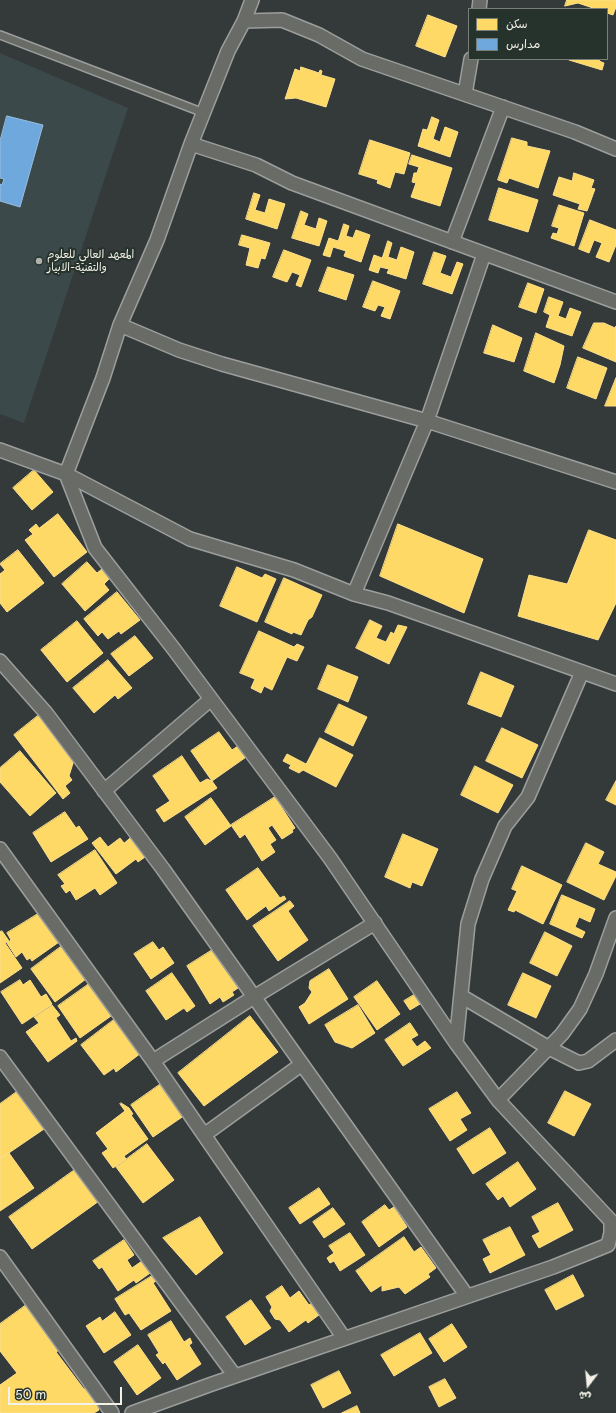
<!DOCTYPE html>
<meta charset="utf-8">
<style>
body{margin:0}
#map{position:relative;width:616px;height:1413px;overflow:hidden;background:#343a3a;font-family:"Playpen Sans","Playpen Sans Arabic",sans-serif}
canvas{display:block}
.legend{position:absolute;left:468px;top:8px;width:140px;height:52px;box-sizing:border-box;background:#26332d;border:1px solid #787f78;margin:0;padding:5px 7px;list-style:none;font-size:12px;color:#f4f1e8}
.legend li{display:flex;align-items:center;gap:8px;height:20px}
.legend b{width:20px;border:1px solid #787f78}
.north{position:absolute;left:568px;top:1365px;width:40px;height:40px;-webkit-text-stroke:3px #26332d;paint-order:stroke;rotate:196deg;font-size:11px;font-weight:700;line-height:16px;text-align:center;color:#f4f1e8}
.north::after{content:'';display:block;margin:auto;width:14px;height:18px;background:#f4f1e8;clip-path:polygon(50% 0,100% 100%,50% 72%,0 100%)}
.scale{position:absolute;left:8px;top:1387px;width:114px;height:18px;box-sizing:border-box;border:2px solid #f4f1e8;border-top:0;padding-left:5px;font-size:12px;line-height:14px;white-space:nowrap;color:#f4f1e8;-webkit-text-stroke:3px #26332d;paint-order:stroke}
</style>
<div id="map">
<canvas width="616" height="1413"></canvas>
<ul class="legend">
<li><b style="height:11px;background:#ffd966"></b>سكن</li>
<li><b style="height:11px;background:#6fa8dc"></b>مدارس</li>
</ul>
<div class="north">ش</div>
<div class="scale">50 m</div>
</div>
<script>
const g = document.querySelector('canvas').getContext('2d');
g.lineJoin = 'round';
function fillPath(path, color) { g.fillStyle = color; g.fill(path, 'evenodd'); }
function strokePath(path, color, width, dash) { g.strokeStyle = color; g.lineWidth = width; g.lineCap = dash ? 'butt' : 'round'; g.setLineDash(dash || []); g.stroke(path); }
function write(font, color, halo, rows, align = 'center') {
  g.font = font + ' "Playpen Sans","Playpen Sans Arabic",sans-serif'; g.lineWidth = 4; g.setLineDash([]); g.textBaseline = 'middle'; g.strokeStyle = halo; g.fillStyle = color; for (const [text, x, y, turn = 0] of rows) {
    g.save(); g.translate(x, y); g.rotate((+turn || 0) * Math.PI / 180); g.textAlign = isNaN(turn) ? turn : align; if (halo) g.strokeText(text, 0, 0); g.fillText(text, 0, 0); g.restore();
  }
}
const built = new Path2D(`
 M0 53 128 108 24 423 0 414Z`);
const homes = new Path2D(`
 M567 0H616V7L613 15 607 13V9H596L578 3 565 6Z
 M428 15 457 26 445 57 416 46Z
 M569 59H600L599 61 604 63 602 70 569 60Z
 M301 67 319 73 320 70 322 71 321 75 335 79 326 107 296 98 285 99 295 69 300 71Z
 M432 117 439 120 433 139 440 142 445 127 458 132 450 157 418 146 423 129 427 130Z
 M512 138 527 142V146L550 151 538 188 509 178 507 183 498 180Z
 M370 140 410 153 404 174 395 172 390 188 377 183 378 180 359 174Z
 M412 155 452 168 440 206 411 197 416 183 412 182 414 173H417L419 167 409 164Z
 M574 173 594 180 591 188 595 189 587 211 578 209 580 204 553 195 559 177 572 181Z
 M499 188 538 200 528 232 489 220Z
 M254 193 260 195 255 210 265 213 269 199 285 204 277 229 246 219Z
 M559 205 584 213 574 246 551 238 553 233 557 234 559 228 552 226Z
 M301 211 308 214 304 225 316 229 319 218 327 221 319 246 292 238Z
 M590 220 616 230V245L609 262 596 257 602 243 594 240 589 253 579 249Z
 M344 224 349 226 346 236 353 238 356 230 370 235 361 262 344 256 346 251 333 247 330 257 323 255 329 238 338 241Z
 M242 235 270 243 265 259 261 258 258 268 246 265 250 248 239 245Z
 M388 241 392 243 388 257 397 260 401 247 414 252 406 279 387 273 389 269 380 267 378 273 369 270 374 255 382 258Z
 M284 250 311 260 301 287 296 285 300 275 292 272 287 282 273 277Z
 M434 252 446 256 440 273 451 277 457 262 463 264 452 294 423 284Z
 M328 267 354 275 346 300 319 291Z
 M373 281 400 291 390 319 381 316 385 307 378 305 375 311 363 307Z
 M528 283 544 289 536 313 519 307Z
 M549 297 563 302 558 316 566 319 570 308 581 312 572 336 546 327 550 315 544 312Z
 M594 323H604L615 328 616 326V362L583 348Z
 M493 325 522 338 514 362 484 353Z
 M536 333 564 346 560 365 554 383 524 371Z
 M578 357 607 368 596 399 567 388Z
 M616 378V406H605Z
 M34 470 53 492 32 510 13 488Z
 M58 514 87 552 54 577 25 540 33 534 29 530 36 524 39 528Z
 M398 524 483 559 464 613 380 576Z
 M589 530 616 540V603L598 640 518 616 529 575 567 584Z
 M18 550 44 583 7 612 0 603V574L5 570 0 564Z
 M87 562 97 573 102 569 110 578 104 584 109 590 85 611 62 584Z
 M237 567 262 578 265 574 276 579 257 622 220 606Z
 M284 578 322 595 312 617 308 620 301 635 293 632 292 634 265 622Z
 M117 592 140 620 121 634 119 631 108 639 102 632 98 636 84 619Z
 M370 620 382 626 376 638 386 642 391 632 394 634 398 625 407 627 389 664 356 648Z
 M77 621 103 653 67 682 41 650Z
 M259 631 294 647 297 644 304 647 297 661 287 657 272 690 264 686 261 693 251 688 255 679 240 673Z
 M135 636 153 658 129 676 111 654Z
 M108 660 132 688 118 699 115 695 94 713 73 688Z
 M328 665 358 677 348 702 318 689Z
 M481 672 514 686 501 717 468 704Z
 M339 704 367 717 353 746 325 732Z
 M39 715 74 760 69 776 72 780 65 786 70 793 63 799 14 735Z
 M502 728 538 745 522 778 486 761Z
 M219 732 232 750 241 744 249 755 212 781 191 751Z
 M320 738 353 755 336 787 303 770 299 773 289 768 291 765 283 761 287 754 306 764Z
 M20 751 56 793 30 816 0 782V768Z
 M182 756 200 783 207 779 212 781 217 788 164 822 156 810 170 801 153 776Z
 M475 766 513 785 498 813 461 795Z
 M616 781V805L606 800Z
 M275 797 295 828 292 830 293 832 282 839 272 825 268 828 276 840 270 844 275 852 262 861 245 834 240 838 231 825Z
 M211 798 231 826 205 845 185 817Z
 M65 812 76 828 79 826 88 839 51 862 33 833Z
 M403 834 438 849 422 886 412 882 410 888 385 877Z
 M134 835 148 853 145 857 138 862 136 859 116 874 92 843 100 837 108 847 120 838 124 843Z
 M586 843 604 852 598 864 616 872V876L604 900 567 882Z
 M95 850 117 883 100 895 95 888 76 900 70 890 66 893 61 886 65 884 58 875Z
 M522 866 562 885 543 924 515 910 514 912 508 910 517 891 512 889Z
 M258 868 280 898 284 896 286 899 269 911 266 906 247 920 226 890Z
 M562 895 595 909 590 922 579 917 575 927 585 932 582 938 550 924Z
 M290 901 294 906 288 911 308 940 278 961 253 926Z
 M38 914 59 942 32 961 30 958 27 960 22 952 16 957 7 943 11 940 7 933Z
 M2 931 9 941 5 943 22 968 0 983V932Z
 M545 932 572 946 557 976 530 963Z
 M153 942 159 950 163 947 174 963 151 979 134 954Z
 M62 946 86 979 55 1002 31 969Z
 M214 949 238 988 232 992 234 995 223 1002 220 997 210 1004 187 966Z
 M329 969 348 999 309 1024 299 1007 305 1003 312 992 309 988 310 981Z
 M172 973 195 1006 187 1012 184 1008 166 1020 146 991Z
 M523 973 551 986 536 1018 508 1005Z
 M20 980 23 985 30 980 41 997 46 994 52 1004 22 1024 1 992Z
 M377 981 400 1014 377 1030 354 997Z
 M89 984 111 1016 80 1038 58 1006Z
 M414 995 420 1004 410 1010 404 1001Z
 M52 1005 60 1015 56 1018 71 1041 76 1038 77 1041 48 1062 26 1032 39 1023 34 1017Z
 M358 1005 375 1033 352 1048 335 1042 325 1025Z
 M250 1016 278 1052 204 1106 178 1073Z
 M115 1019 141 1053 116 1072 114 1068 104 1075 81 1045Z
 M410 1023 418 1035 411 1039 417 1047 425 1041 431 1048 403 1066 385 1040Z
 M165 1081 188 1113 153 1137 131 1105Z
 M18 1091 44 1129 0 1159V1104Z
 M565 1091 591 1104 574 1136 548 1123Z
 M457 1092 471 1113 460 1119 467 1130 450 1141 429 1109Z
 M121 1103 129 1108 133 1114 131 1115 148 1139 124 1156 126 1159 113 1168 102 1153 108 1149 96 1133 125 1111 120 1104Z
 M490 1128 506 1153 473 1174 457 1149Z
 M147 1144 174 1180 143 1203 116 1167Z
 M9 1153 34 1188 0 1211V1159Z
 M518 1162 536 1189 510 1207 503 1196 498 1200 486 1184Z
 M76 1169 99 1201 32 1249 9 1217Z
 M319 1188 330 1204 300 1224 289 1208Z
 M558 1203 573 1230 539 1248 532 1236 540 1232 532 1217Z
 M385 1205 389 1210 394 1207 407 1227 379 1247 362 1222Z
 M333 1208 345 1224 324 1238 313 1222Z
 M200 1217 223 1253 196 1275 163 1238Z
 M510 1227 525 1255 490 1273 483 1259 491 1255 483 1240Z
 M350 1233 365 1255 340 1271 334 1261 330 1263 327 1258 334 1253 329 1246Z
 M404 1237 414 1252 421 1247 436 1268 428 1274 430 1277 405 1294 399 1287 382 1291V1285L371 1292 356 1271Z
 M124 1240 134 1255 127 1260 132 1268 142 1261 150 1273 136 1283 134 1280 118 1291 102 1267 99 1269 93 1261Z
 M573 1275 584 1296 556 1310 545 1290Z
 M152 1276 156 1281 153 1283 171 1311 141 1330 129 1313 125 1315 115 1299Z
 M282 1286 290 1298 299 1291 309 1305 315 1301 323 1312 308 1323 306 1320 289 1332 280 1320 275 1319 270 1311 272 1307 266 1297Z
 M251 1300 271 1328 245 1345 226 1317Z
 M29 1303 62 1348 56 1352 83 1388 91 1393 99 1410 94 1413H0V1385L17 1373 0 1351V1324Z
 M115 1312 131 1335 104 1353 86 1326 100 1317 102 1321Z
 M171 1321 184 1342 190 1338 192 1343 189 1345 201 1364 177 1380 165 1362 163 1364 156 1355 159 1353 148 1335Z
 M452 1324 467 1347 444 1362 429 1339Z
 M420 1333 432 1353 394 1376 381 1355Z
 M138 1345 161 1378 137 1395 114 1362Z
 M339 1371 351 1393 323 1408 311 1385Z
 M445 1379 456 1398 439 1407 429 1387Z
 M357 1406 360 1413H342Z`);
const schools = new Path2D(`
 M7 116 43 125 20 207 0 201V184L2 185 4 179 0 178V141Z`);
const service = new Path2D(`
 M0 35 204 113`);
const minor = new Path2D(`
 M479 9 480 0
 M244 21 252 0
 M465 94 471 59
 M191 144 256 165 292 183 616 302
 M452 242 503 107
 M120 325 179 350 222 364 427 421 616 482
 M0 450 66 474 190 539 294 570 354 594 388 603 616 684
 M354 594 427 421 484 254
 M0 661 46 713 163 869 467 1296
 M104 791 211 699
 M0 849 153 1061 344 1338
 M461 996 549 1048 579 1063 588 1061 616 1040
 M456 1043 468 924 482 879 505 826 528 797 582 672
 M0 1057 235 1376
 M153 1061 254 997 375 923
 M498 1100 562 1034 580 1009 596 974 616 918
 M204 1135 302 1064
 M0 1257 112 1413
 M132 1413 212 1384 553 1267 608 1245 611 1233V1221L498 1100 456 1043 330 858 173 648 95 548 66 474 103 378 120 325 157 240 191 144 228 51 244 21 282 20 319 35 362 59 575 132 616 149`);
const markers = [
 [39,261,4,"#b1b1ab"]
];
const poiNames = [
 ["المعهد العالي للعلوم",47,255],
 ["والتقنية-الابيار",47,268]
];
fillPath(built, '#3b494a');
fillPath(homes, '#ffd966');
strokePath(homes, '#fce08d', 1);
fillPath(schools, '#6fa8dc');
strokePath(schools, '#97bee0', 1);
strokePath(service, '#9b9e9c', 10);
strokePath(minor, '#9b9e9c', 16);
strokePath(service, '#686b66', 7);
strokePath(minor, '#686b66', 13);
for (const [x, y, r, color] of markers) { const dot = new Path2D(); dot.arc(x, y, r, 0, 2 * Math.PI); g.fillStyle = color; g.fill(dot); strokePath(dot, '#26332d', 1.5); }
write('11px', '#f4f1e8', '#26332d', poiNames, 'left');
</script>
